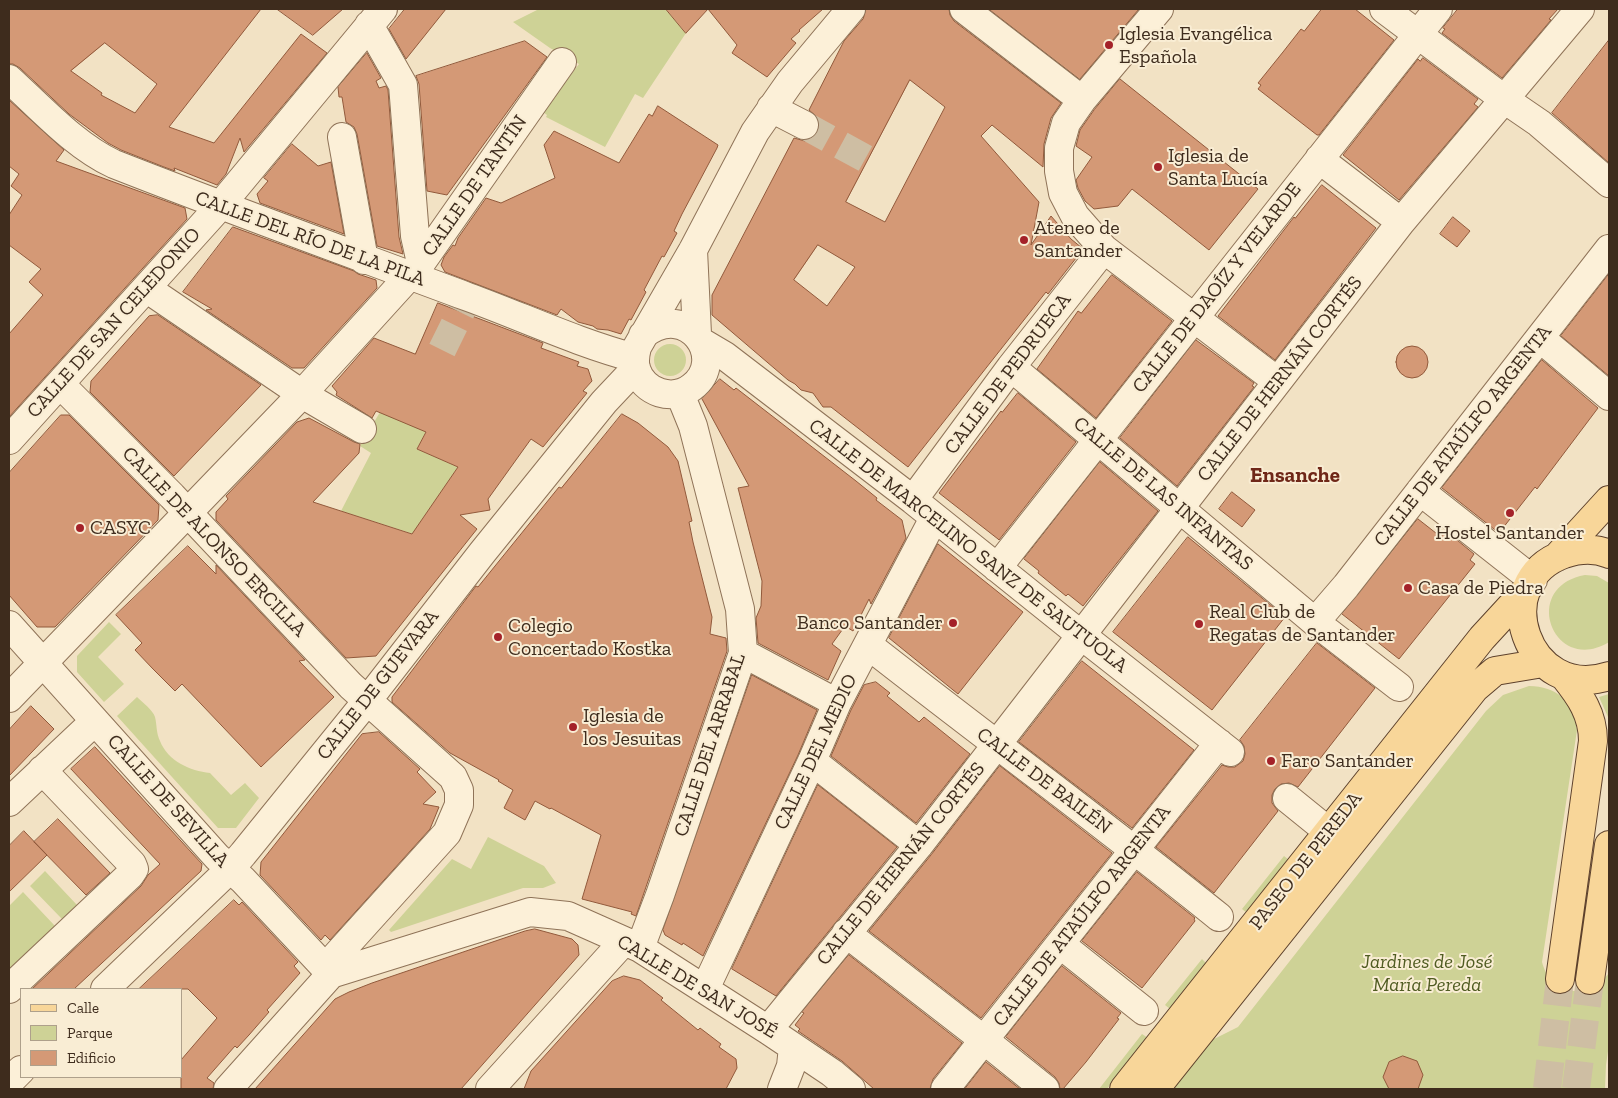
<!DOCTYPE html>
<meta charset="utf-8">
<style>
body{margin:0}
#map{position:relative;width:1618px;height:1098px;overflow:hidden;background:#f2e2c4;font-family:"Zilla Slab",serif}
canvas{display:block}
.frame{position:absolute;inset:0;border:10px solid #3e2c1d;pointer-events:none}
.legend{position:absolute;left:20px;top:988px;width:162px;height:90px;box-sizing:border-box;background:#f9edd4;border:1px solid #aea08b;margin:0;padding:6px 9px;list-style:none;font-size:15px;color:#3e2c1d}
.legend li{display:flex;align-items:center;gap:10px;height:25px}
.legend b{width:25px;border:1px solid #aea08b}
</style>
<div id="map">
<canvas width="1618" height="1098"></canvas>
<div class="frame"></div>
<ul class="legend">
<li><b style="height:6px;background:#f8d699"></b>Calle</li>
<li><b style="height:14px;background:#ced296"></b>Parque</li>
<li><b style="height:14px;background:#d49976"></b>Edificio</li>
</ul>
</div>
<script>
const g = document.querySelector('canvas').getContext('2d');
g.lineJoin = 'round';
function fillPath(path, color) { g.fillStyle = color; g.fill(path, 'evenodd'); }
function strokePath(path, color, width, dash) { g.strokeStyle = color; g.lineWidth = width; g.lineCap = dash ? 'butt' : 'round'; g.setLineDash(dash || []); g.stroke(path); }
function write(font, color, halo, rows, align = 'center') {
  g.font = font + ' "Zilla Slab",serif'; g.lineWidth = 4; g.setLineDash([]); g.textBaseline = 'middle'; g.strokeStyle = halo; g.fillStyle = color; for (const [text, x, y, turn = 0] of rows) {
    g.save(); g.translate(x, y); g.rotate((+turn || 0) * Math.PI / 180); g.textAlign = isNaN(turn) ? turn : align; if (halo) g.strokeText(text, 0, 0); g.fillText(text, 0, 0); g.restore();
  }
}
const green = new Path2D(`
 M539 9H666L686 33 643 98 635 94 605 147 546 117 547 115 543 112 579 64 550 48 513 22Z
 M654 360a16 16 0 1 1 32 0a16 16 0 1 1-32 0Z
 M383 407 409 425 418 408 434 416 417 449 458 467 421 521 467 537 457 548 341 511 371 453 360 446Z
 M1585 575 1597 576 1609 583V642C1554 676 1519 587 1585 575Z
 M109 622 121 634 98 657 124 684 104 702 77 672V656Z
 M1529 686C1556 686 1575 702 1577 730L1542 962C1551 997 1589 1000 1609 973V1044L1606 1065 1605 1089H1171L1208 1042 1238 1027 1486 711 1503 695Z
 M1609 694V727L1608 717 1599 697Z
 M137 697C142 702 153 710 155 717 157 725 156 733 160 741 168 761 190 771 210 773L231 795 245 783 259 798 236 828H218L117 716Z
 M488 837 544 866 556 883 543 888H523L391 932 389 930 452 859 471 869Z
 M1284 856 1289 860 1247 913 1242 909Z
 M45 871 77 905 62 919 30 886Z
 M23 892 55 926 9 970V906Z
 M1202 959 1207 964 1170 1009 1165 1005Z
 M1142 1034 1148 1038 1107 1089H1099Z`);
const building = new Path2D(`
 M9 9H261L169 127 214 143 301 34 327 53 244 152 240 138 226 174 217 185 174 168 175 171 164 167 121 150 108 143 69 114 20 68 13 64H9ZM105 43 157 84 135 113 101 95 102 93 71 71Z
 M277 9H343L313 35Z
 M405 9H446L406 59 389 29Z
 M666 9H823L799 30 800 31 791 39 796 43 767 77 732 53 737 45 708 9 686 33Z
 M866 9H949L950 15 954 21 1061 103 1051 118 1044 144 1043 167 992 125 981 136 1039 202 1031 245 1051 216 1071 239 1082 248 1078 252 1080 253 1048 294 1046 292 908 467 831 407H823L813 393 801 390 795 384 788 380 712 315V295L794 138 805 141 813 138 818 132 820 124 817 117 809 110 844 41 863 19ZM910 80 945 107 885 222 846 202ZM818 245 855 267 827 306 794 280Z
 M989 9H1139L1080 79Z
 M1322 9H1355L1394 40 1319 135H1317L1258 89 1261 85 1258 83 1283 52 1301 29 1304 31Z
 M1458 9H1558L1549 19 1551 20 1502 78 1442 33 1445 29 1443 28Z
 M1609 40V163L1552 113Z
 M525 41 547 57 447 195 427 191 419 84 416 76Z
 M367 53 381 78 376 81 379 88 386 86 388 90 399 237 403 254 377 246 357 134 354 127 346 122 342 97H339L338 87Z
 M1423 58 1478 99 1474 104 1478 107 1399 200 1343 155 1418 59 1420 61Z
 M1120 79 1258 189 1209 250 1132 189 1118 206 1094 209 1085 201 1078 188 1076 180 1092 157 1076 146 1080 130 1094 110Z
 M9 100 64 150 56 161 185 208 187 219 9 417V334L43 295 29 282 41 269 9 245V215L22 195 11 186 19 174 9 166Z
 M658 106 718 145 717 148 682 214 674 231 677 233 664 257 662 256 644 290 646 292 631 320 629 319 621 334 608 330 597 329 593 326 578 322 561 309 557 315 445 272 441 265 444 257 453 245 455 246 458 238 486 198 501 203 555 178 544 145 554 131 619 163 649 114 652 116Z
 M292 144 318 166 331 162 344 234 260 203 257 194 268 181 264 178Z
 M1322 185 1376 228 1275 360 1218 316 1294 217 1295 218Z
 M1453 217 1470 231 1457 247 1440 234Z
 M233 227 354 271 358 274 376 280 377 288 304 368H292L206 310 212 309 183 292Z
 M1609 274V376L1561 336Z
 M1112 275 1172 321 1096 418 1037 369 1078 311 1081 313Z
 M438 303 543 343 541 348 579 362 577 366 588 369 592 381 583 391 587 393 543 447 531 439 488 499 490 510 460 515 477 529 376 656 346 658 216 520V512L228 499 226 496 297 422 309 418 354 442 360 444 359 453 313 502 412 534 458 467 417 449 426 432 376 411 372 418 336 395 337 392 332 386 374 338 415 354Z
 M158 315 261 385 174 476 90 392 91 381 149 316Z
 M1196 340 1254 383 1252 386 1254 387 1177 486 1120 438Z
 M1396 362a16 16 0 1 1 32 0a16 16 0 1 1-32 0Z
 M1542 360 1598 408 1537 489 1535 487 1499 533 1442 488Z
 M720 379 734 390 736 388 856 481 877 498 876 500 902 520 906 538 871 604 869 599 853 631 845 626 832 644 841 651 828 680 758 643 756 618 761 606 762 581 738 488 749 486 702 399Z
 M1018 393 1076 442 999 540 998 539 939 493 1001 411 1002 412Z
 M622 414 638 423 668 447 678 461 692 521 689 522 693 542 712 617 710 634 726 638 727 651 636 916 631 914 632 912 582 899 601 835 551 808 550 809 535 801 525 820 504 808 513 790 498 781 499 780 450 753 392 702V697L476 586 478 587 559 487 561 488Z
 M61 415H69L159 505 158 520 55 627H37L9 595V473Z
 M1100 462 1158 511 1083 606 1068 594 1066 596 1038 573 1039 571 1024 559Z
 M1232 492 1255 510 1242 527 1219 509Z
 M1418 519 1441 537 1446 531 1474 554 1470 560 1475 564 1399 659 1342 614Z
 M1188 537 1285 617 1212 710 1113 632Z
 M938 544 1023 612 958 694 889 638Z
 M188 546 216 574V565L305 660 299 661 334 697 261 767 182 684 175 691 153 669 135 650 142 643 116 615Z
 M1317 643 1375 688 1298 787 1289 783 1281 784 1275 789 1272 795V803L1278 811 1214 893 1156 847 1222 765 1228 767H1235L1243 761 1245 754 1244 746 1240 740Z
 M1082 661 1194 750 1132 828 1019 742Z
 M752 675 817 710 798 755 703 956 683 943 682 945 665 935 663 930Z
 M876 682 890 693 887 696 919 722 924 717 970 754 916 823 831 756 851 710 864 685Z
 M31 706 54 729 9 776V730Z
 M379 732 420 769 417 772 436 792 423 804 439 807 430 829 330 940 325 935 321 940 260 875 261 862 362 734Z
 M95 747 202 864 201 871 74 989H32L141 886 148 875 160 864 71 769Z
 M1000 766 1112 853 981 1018 869 931 931 855Z
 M818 785 897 847 776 996 732 969Z
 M58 819 110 873 86 895 34 842Z
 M24 831 47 855 9 892V846Z
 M1137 872 1195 918 1194 919 1195 921 1142 988 1082 941Z
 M234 900 239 905 242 902 298 962 294 966 300 973 267 1010 269 1012 249 1035 237 1048 235 1046 207 1078 214 1083 213 1089H181V1060L217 1018 188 989H139Z
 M535 929 572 939 578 945 579 955 461 1089H255L335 999 349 992 372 983 525 931Z
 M849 955 962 1043 933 1079 930 1089H874L842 1061 798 1031 800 1029 795 1025 804 1013 802 1012Z
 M1062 966 1121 1013 1117 1018 1119 1019 1086 1062 1063 1089H1060L1059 1083 1055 1077 1006 1037Z
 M624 976 640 980 663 998 661 1000 698 1030 700 1028 721 1044 719 1047 736 1059 737 1068 726 1089H524L531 1071 612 981Z
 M1403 1056 1417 1061 1423 1075 1418 1089H1389L1383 1077 1389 1062Z
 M986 1062 1020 1089H965Z`);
const streetTunnel = new Path2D(`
 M804 125 868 160
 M442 350 468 297`);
const primaryTunnel = new Path2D(`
 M1547 1089 1560 979
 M1576 1089 1590 980`);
const street = new Path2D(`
 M964 9 1082 100
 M1159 9 1082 100 1066 123 1059 148V171L1063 193 1075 216 1104 249 1277 381
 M1384 9 1504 99 1539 123 1609 183
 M369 25 403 85 415 236 421 263
 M9 79C41 108 75 146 114 164 231 210 350 253 468 297 523 317 578 343 635 358
 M771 108 804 125
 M342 137 364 260
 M1319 159 1401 222
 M693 250 697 334
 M146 288 302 394 362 429
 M643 335C687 299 729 359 692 387 673 402 644 393 636 369 634 362 635 355 637 347L693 250 755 132 790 82 851 9
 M1540 338 1609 396
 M703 343 725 356 913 500 1081 635 1230 752
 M1011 367 1315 622 1399 687
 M60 384 172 496 351 686 453 777 459 790V805L447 833 336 956 331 974 228 1089
 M9 440 220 206 383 9
 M1420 491 1533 580
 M913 500 1011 367 1104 249
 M997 568 1438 9
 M1315 622 1346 586 1609 249
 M9 625 217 857 243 880 331 974
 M868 645C985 737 1104 824 1219 917
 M743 653 837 703
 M9 698 302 394 421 263 562 62
 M812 761 919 845
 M1287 798 1329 832
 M9 802 95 721
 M846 933 984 1040 1045 1089
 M1060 944 1144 1011
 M640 948 660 895 743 653 740 609 693 426 680 394
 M331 974 530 912 568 916 640 948 768 1030 832 1073 851 1089
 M9 989 130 875 134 869 132 864 42 770
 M105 989 230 869 243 854 367 701 482 553 604 402 636 368
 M705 989 812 761 837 703 934 518
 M768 1030 919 845 1401 222 1580 9
 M9 1082 21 1070
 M490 1089 624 941
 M782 1089 791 1066 793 1047
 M945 1089 1219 743`);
const primary = new Path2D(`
 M1609 554C1595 548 1579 549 1564 554 1486 582 1527 703 1609 676
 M1557 557 1609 500
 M1560 979 1593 741C1593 714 1580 696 1564 676
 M1590 980 1609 845
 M1124 1089 1482 638 1528 588
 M1155 1089 1475 688 1495 671 1543 663`);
const markers = [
 [1109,45,5,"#a42229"],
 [1158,167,5,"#a42229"],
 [1024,240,5,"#a42229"],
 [1510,513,5,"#a42229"],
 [80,528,5,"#a42229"],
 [1408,588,5,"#a42229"],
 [953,623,5,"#a42229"],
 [1199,624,5,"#a42229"],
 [498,637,5,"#a42229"],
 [573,727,5,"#a42229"],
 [1271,761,5,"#a42229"]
];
const poiNames = [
 ["Iglesia Evangélica",1119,34],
 ["Española",1119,57],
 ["Iglesia de",1168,156],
 ["Santa Lucía",1168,179],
 ["Ateneo de",1034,228],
 ["Santander",1034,251],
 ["CASYC",90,528],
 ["Hostel Santander",1510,533,"center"],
 ["Casa de Piedra",1418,588],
 ["Real Club de",1209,612],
 ["Regatas de Santander",1209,635],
 ["Banco Santander",943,623,"right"],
 ["Colegio",508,626],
 ["Concertado Kostka",508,649],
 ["Iglesia de",583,716],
 ["los Jesuitas",583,739],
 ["Faro Santander",1281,761]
];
const streetNames = [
 ["CALLE DE TANTÍN",475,186,-55],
 ["CALLE DEL RÍO DE LA PILA",310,239,20],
 ["CALLE DE DAOÍZ Y VELARDE",1217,288,-52],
 ["CALLE DE SAN CELEDONIO",114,323,-48],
 ["CALLE DE PEDRUECA",1008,374,-53],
 ["CALLE DE HERNÁN CORTÉS",1280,379,-52],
 ["CALLE DE ATAÚLFO ARGENTA",1463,436,-52],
 ["CALLE DE LAS INFANTAS",1163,494,40],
 ["CALLE DE ALONSO ERCILLA",214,542,46],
 ["CALLE DE MARCELINO SANZ DE SAUTUOLA",968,546,38],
 ["CALLE DE GUEVARA",378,685,-52],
 ["CALLE DEL ARRABAL",710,745,-72],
 ["CALLE DEL MEDIO",816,752,-65],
 ["CALLE DE BAILÉN",1044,781,37],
 ["CALLE DE SEVILLA",168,801,48],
 ["PASEO DE PEREDA",1306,861,-52],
 ["CALLE DE HERNÁN CORTÉS",901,864,-51],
 ["CALLE DE ATAÚLFO ARGENTA",1082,916,-52],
 ["CALLE DE SAN JOSÉ",697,987,31]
];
const parkNames = [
 ["Jardines de José",1427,962],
 ["María Pereda",1427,985]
];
const neighbourhoodNames = [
 ["Ensanche",1295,476]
];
fillPath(green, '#ced296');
fillPath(building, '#d49976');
strokePath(building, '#91593b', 1);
strokePath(streetTunnel, '#cebea3', 28, [28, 14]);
strokePath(primaryTunnel, '#cebea3', 28, [28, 14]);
strokePath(street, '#8f7358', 30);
strokePath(primary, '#5d412c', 30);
strokePath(street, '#fcf0d8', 28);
strokePath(primary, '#f8d699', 28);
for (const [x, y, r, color] of markers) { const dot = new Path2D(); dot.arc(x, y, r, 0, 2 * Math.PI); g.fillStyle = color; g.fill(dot); strokePath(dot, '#f9edd4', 2); }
write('20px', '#3e2c1d', '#f9edd4', poiNames, 'left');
write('20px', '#3e2c1d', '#f9edd4', streetNames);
write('italic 20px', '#505c22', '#f9edd4', parkNames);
write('bold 21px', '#6f2718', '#f9edd4', neighbourhoodNames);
</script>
